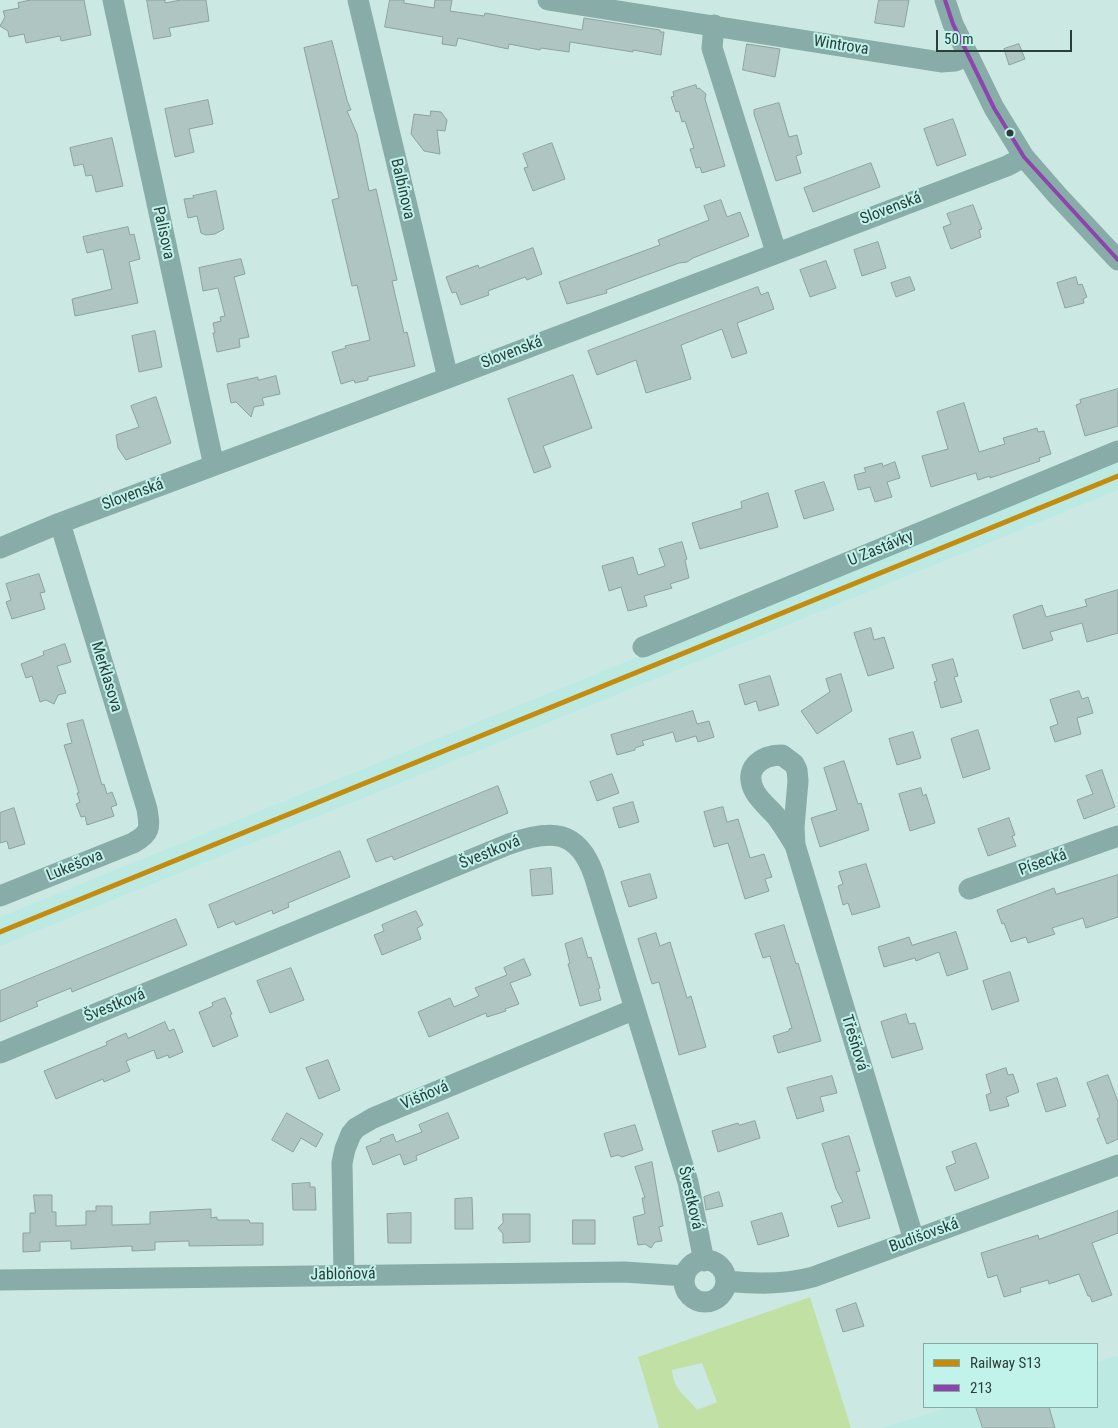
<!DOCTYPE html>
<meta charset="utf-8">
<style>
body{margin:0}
#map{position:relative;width:1118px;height:1428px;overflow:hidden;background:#cce8e3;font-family:"Roboto Condensed",sans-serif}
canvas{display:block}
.legend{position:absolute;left:923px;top:1343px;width:175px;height:65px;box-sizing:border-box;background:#c1f3eb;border:1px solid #85aba5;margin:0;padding:6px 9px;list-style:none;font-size:15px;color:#2a3e3b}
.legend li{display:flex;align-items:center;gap:10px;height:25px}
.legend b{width:25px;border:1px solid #85aba5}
.scale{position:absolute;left:936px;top:30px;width:136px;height:22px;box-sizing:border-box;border:2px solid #2a3e3b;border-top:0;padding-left:6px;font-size:15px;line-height:18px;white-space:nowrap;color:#2a3e3b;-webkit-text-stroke:4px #c1f3eb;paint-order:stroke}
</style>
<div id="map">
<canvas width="1118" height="1428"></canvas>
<ul class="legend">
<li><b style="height:6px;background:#c48c0f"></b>Railway S13</li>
<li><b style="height:6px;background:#8e44ad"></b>213</li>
</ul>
<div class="scale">50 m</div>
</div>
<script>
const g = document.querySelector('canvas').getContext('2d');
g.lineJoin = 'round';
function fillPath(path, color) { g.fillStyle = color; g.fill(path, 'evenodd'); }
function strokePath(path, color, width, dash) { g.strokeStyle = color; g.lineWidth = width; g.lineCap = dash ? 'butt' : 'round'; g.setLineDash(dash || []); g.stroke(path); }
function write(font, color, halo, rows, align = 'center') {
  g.font = font + ' "Roboto Condensed",sans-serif'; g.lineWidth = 4; g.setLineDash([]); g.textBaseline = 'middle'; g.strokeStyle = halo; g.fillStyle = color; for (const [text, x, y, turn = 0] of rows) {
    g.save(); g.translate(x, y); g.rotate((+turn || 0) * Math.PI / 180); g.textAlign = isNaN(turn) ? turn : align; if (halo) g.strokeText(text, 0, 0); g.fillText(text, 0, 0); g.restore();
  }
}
const built = new Path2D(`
 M1118 461V490L0 946V917Z
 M1116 1356 1118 1357V1428H880L950 1407H1097V1362Z`);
const green = new Path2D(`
 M810 1297 851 1428H659L638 1357ZM702 1363 717 1402 697 1410C686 1395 674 1392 672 1370Z`);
const building = new Path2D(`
 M31 0H84L91 35 61 41 60 36 26 43 24 34 9 37 8 31 0 26 5 17 3 11 19 8 18 3Z
 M147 0H165V3L181 0H206L209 21 169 28 171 36 154 39Z
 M390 0H404V3L434 8 435 0H452L450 11 484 16 485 13 582 30 584 18 660 30V32H664L661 55 633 50V52L570 42 569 52 541 48 540 50 509 44 508 49 458 38 456 46 442 44 443 37 385 27Z
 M879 0H909L904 27 875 23Z
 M332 41 347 100 351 110 347 111 357 134 369 191 376 189 397 280 392 281 404 333 407 332 415 366 368 377V380L355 383 354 380 341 384 332 352 346 348 345 346 370 340 357 285 352 286 332 200 339 198 304 48Z
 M747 44 780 49 775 77 743 70Z
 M1019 44 1025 59 1009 65 1004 49Z
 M696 85 697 89 699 88 706 94 705 99 725 166 702 173 700 167 696 168 690 149 694 148 685 121 682 122 679 111 676 112 671 97 674 96 673 92Z
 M208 100 213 124 189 129 194 152 175 157 165 109Z
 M779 103 789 137 797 135 802 154 796 156 801 173 776 181 754 114V110Z
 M431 111 441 112 447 120 445 131 437 130 440 154 424 151 411 134 414 114 430 116Z
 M953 119 966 155 937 166 924 129Z
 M112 138 123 186 96 192 92 175 86 176 83 164 74 166 70 148Z
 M552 143 565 179 533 191 524 168 528 167 523 154Z
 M871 163 880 187 813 212 804 188Z
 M216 191 224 229 215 234 206 235 201 233 197 216 188 218 184 199 194 198 193 196Z
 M721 200 727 217 740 212 749 236 693 258 687 262 679 263 606 290 607 293 567 304 559 282 660 245 658 240 709 220 704 206Z
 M973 205 982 229 979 230 981 237 951 249 943 227 951 224 947 214Z
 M128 227 130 235 134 234 140 259 129 262 138 303 75 316 72 299 112 289 103 249 87 253 83 237Z
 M878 242 886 268 862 276 854 250Z
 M533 248 542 274 527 280 525 277 488 291 489 295 461 305 456 292 452 293 446 277 478 265 479 268Z
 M241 259 245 274 234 277 249 337 239 339 240 347 217 352 213 333H215L213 323 221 321 220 317 225 316 218 288 203 291 199 268Z
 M826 261 836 288 810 297 800 270Z
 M910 277 915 290 896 297 891 283Z
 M1076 277 1078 285 1082 284 1087 297 1083 299 1084 303 1065 308 1057 283Z
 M758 287 761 295 768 292 774 309 737 323 747 353 732 358 722 329 681 345 691 379 646 393 636 360 597 375 588 351Z
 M155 331 162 367 139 372 132 336Z
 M573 375 592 428 543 446 551 467 534 473 508 399Z
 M276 376 280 394 262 398 264 405 254 407 251 417 236 402 231 403 227 384 258 377V380Z
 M1118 389V426L1085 436 1076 405 1081 403 1080 400Z
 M156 397 171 443 126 460 118 448 116 435 139 427 131 406Z
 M964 403 979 452 1005 444 1003 438 1037 428 1038 432 1044 431 1051 454 1039 458 1040 461 990 478V476L978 480 976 473 931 487 922 456 948 449 937 412Z
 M895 462 900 478 887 482 892 497 875 502 870 487 858 490 854 475 866 472 864 468 882 463 883 466Z
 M824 482 834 510 804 519 795 491Z
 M768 493 778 527 700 549 692 523 742 508 741 502Z
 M682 542 687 559 685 560 689 578 670 584 672 588 644 596 647 606 628 611 621 587 609 591 602 566 633 557 638 575 665 566 659 549Z
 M39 574 45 592 40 593 45 609 12 619 6 602 11 600 6 584Z
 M1118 590V633L1087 642 1082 623 1050 632 1053 640 1023 649 1013 615 1042 605 1046 617 1087 606 1085 600Z
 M871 628 874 640 884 637 894 668 868 676 854 633Z
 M65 644 71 662 57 666 66 693 58 695 54 704 46 700 40 702 32 676 26 678 21 664 44 655 43 652Z
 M953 659 958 676 954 677 962 702 941 708 934 682 937 681 932 665Z
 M841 674 852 711 817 734 801 711 830 692 826 679Z
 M770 676 779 705 759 711 756 701 745 705 739 685Z
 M1079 691 1082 699 1088 697 1093 713 1077 718 1081 734 1055 742 1050 727 1058 724 1050 700Z
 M693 711 697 724 709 721 714 737 698 742 696 736 676 742 673 732 642 741 644 745 635 748V750L617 755 611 735Z
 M83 720 102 785 104 784 107 794 112 792 117 805 111 807 114 816 87 825 85 816 81 817 76 804 80 802 77 793H79L64 745 72 743 67 724Z
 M978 730 990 769 963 778 951 739Z
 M913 732 921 758 897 765 889 739Z
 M844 761 858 804 861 803 869 830 820 847 811 818 837 810 824 768Z
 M1102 770 1115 807 1084 819 1077 800 1093 794 1086 776Z
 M612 774 619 793 597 801 590 782Z
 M498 786 508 813 394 860 392 856 376 862 367 840Z
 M921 788 923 796 926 794 935 823 910 831 899 794Z
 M633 802 639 822 619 828 613 808Z
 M723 807 727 822 738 819 750 858 764 854 772 877 765 879 769 891 745 899 728 843 714 847 704 812Z
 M14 808 25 844 9 849 7 841 0 843V813Z
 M1009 818 1015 835 1012 836 1016 846 988 856 978 829Z
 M340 851 350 877 288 903 289 907 273 914 272 910 236 925 234 921 218 928 209 905Z
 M866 864 880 907 852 915 848 903 843 905 838 886 843 884 839 872Z
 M551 868 553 894 532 896 530 870Z
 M650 874 657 898 629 907 621 882Z
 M1118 875V917L1086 928 1083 918 1052 928 1055 934 1028 943 1026 937 1011 942 1004 923 1002 924 997 910 1054 888 1056 894Z
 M416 911 423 925 417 928 421 939 382 955 374 935 384 931 382 925Z
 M176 919 187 945 72 992 71 988 36 1002 38 1006 0 1022V991Z
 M784 925 796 964 798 963 821 1041 778 1053 773 1036 789 1031V1029L792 1028 770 956 763 958 755 934Z
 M956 932 968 969 947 976 939 952 916 961 915 958 884 967 878 947 909 937 912 945Z
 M656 933 660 946 670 942 687 998 691 996 706 1047 679 1055 659 982 652 984 638 939Z
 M582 938 588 958 591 957 600 988 598 989 601 1000 580 1006 568 964 570 963 565 944Z
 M524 959 531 975 510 983 519 1004 505 1009 506 1011 487 1017 486 1013 429 1037 418 1012 450 998 454 1007 479 996 475 988 507 975 504 968Z
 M291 968 304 1000 270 1013 257 981Z
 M1010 972 1019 1001 992 1010 983 981Z
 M225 998 232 1014 230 1015 238 1036 213 1047 199 1012 213 1006 212 1003Z
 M906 1014 909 1024 915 1023 923 1049 892 1058 881 1022Z
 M165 1022 169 1031 174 1029 183 1052 169 1058 168 1055 157 1059 154 1050 126 1061 130 1071 104 1082 103 1079 56 1099 44 1071 107 1045 106 1042 126 1033 128 1038Z
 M328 1060 340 1090 319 1099 306 1068Z
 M1006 1068 1008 1075 1013 1074 1019 1092 1006 1097 1009 1106 990 1111 986 1095 991 1093 986 1075Z
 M1108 1075 1118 1102V1139L1107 1144 1097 1119 1100 1117 1087 1083Z
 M832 1076 837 1093 820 1097 824 1111 797 1119 787 1088Z
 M1057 1078 1066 1106 1046 1112 1037 1084Z
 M287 1113 323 1134 316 1147 301 1138 293 1152 272 1140Z
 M448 1113 459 1138 416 1156 417 1160 404 1165 400 1154 373 1165 366 1147 381 1141 380 1139 393 1134 396 1142 422 1132 419 1125Z
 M755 1121 760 1138 718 1152 712 1131 738 1123 739 1125Z
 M635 1125 643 1150 622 1157 618 1155 611 1157 604 1134Z
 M849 1136 860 1171 856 1172 870 1218 838 1227 831 1206 843 1202 836 1189 822 1144Z
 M976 1143 989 1178 955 1191 946 1167 956 1163 952 1152Z
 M652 1162 663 1226 659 1227 662 1241 655 1242 651 1248 645 1244 638 1245 633 1217 645 1214 642 1198H645L635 1167Z
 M310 1183V1187H315L316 1210H293L292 1184Z
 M719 1192 723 1206 706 1210 704 1197Z
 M34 1195H52V1212H56V1226L86 1225V1211H96V1206H112V1225L150 1224V1212L211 1209V1218L217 1217V1220H249L250 1223H263V1245L189 1246V1241L155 1242V1250L132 1251V1246L71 1249V1241L40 1242V1251L23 1252V1233H30V1213H35Z
 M472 1198 473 1229H455V1199Z
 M1118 1211V1233L1092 1243 1112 1295 1092 1302 1090 1296H1088L1079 1274 1049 1284 1048 1280 1020 1288 1021 1292 1004 1297 997 1275 988 1278 981 1253 1038 1235 1039 1239Z
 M411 1213V1243H388L387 1214Z
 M782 1213 789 1236 758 1245 751 1222Z
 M503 1214H530V1242L503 1243V1234L498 1228 503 1223Z
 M573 1220H595V1244H573Z
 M856 1303 864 1326 843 1332 836 1310Z
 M976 1407H1049L1055 1428H983Z`);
const minor = new Path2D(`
 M113 0 212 457 215 465
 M358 0 448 378
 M548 0 941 62 955 61 968 56
 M945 0 953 24 994 108 1024 157 1057 195 1118 260
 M714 25 712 48 776 252
 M0 548 60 523 448 378 1007 166 1024 157
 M643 647 1118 451
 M795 845C789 835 783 825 776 816 769 808 760 801 755 792 742 769 761 755 782 755L794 764 797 770 798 781 794 827 795 845 914 1240
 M969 889 1118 836
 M0 896 133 843C151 833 150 828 147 809L60 523
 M0 1053 509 844C551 829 578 829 594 875L688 1182 704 1261
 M684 1281a21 21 0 1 1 42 0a21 21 0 1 1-42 0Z
 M344 1275 342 1163 345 1149 351 1134 356 1128 373 1118 635 1009
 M0 1280 624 1272 685 1276
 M726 1281C755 1284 784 1285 813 1277L1118 1165`);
const bus1 = new Path2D(`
 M945 0 953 24 994 108 1024 157 1118 260`);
const rail1 = new Path2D(`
 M0 932 1118 476`);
const markers = [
 [1010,133,4.5,"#2a3e3b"]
];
const streetNames = [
 ["Wintrova",841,46,9],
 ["Balbínova",402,189,77],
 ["Slovenská",891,209,-21],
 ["Palisova",163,233,78],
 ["Slovenská",512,353,-21],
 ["Slovenská",133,495,-20],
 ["U Zastávky",881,549,-22],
 ["Merklasova",106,677,73],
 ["Švestková",490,853,-22],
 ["Písecká",1043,863,-20],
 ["Lukešova",75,866,-22],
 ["Švestková",115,1006,-22],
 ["Třešňová",854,1043,73],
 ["Višňová",425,1096,-23],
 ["Švestková",690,1198,77],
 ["Budišovská",924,1236,-20],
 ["Jabloňová",343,1275,-1]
];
fillPath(built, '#bceae2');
fillPath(green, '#c0e1a3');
fillPath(building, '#afc5c1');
strokePath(building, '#8ca29e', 1);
strokePath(minor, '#88aca7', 21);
strokePath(bus1, '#8e44ad', 4);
strokePath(rail1, '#c48c0f', 5);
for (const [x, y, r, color] of markers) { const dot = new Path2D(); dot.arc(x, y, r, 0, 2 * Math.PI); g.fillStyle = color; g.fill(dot); strokePath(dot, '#c1f3eb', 2); }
write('16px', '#2a3e3b', '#c1f3eb', streetNames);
</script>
